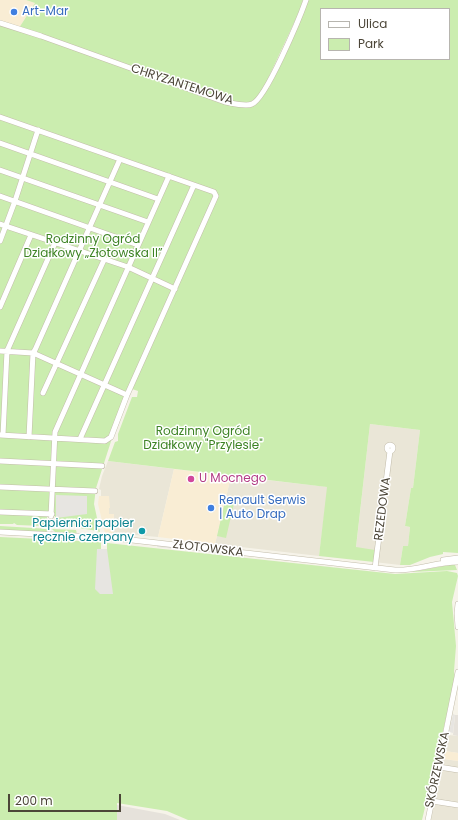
<!DOCTYPE html>
<meta charset="utf-8">
<style>
body{margin:0}
#map{position:relative;width:458px;height:820px;overflow:hidden;background:#f6f3e9;font-family:Poppins,sans-serif}
canvas{display:block}
.legend{position:absolute;left:320px;top:8px;width:130px;height:52px;box-sizing:border-box;background:#fff;border:1px solid #b7b5af;margin:0;padding:5px 7px;list-style:none;font-size:12px;color:#4b4537}
.legend li{display:flex;align-items:center;gap:8px;height:20px}
.legend b{width:20px;border:1px solid #b7b5af}
.scale{position:absolute;left:8px;top:794px;width:113px;height:18px;box-sizing:border-box;border:2px solid #4b4537;border-top:0;padding-left:5px;font-size:12px;line-height:14px;white-space:nowrap;color:#4b4537;-webkit-text-stroke:3px #fff;paint-order:stroke}
</style>
<div id="map">
<canvas width="458" height="820"></canvas>
<ul class="legend">
<li><b style="height:5px;background:#fff"></b>Ulica</li>
<li><b style="height:11px;background:#cbedaf"></b>Park</li>
</ul>
<div class="scale">200 m</div>
</div>
<script>
const g = document.querySelector('canvas').getContext('2d');
g.lineJoin = 'round';
function fillPath(path, color) { g.fillStyle = color; g.fill(path, 'evenodd'); }
function strokePath(path, color, width, dash) { g.strokeStyle = color; g.lineWidth = width; g.lineCap = dash ? 'butt' : 'round'; g.setLineDash(dash || []); g.stroke(path); }
function write(font, color, halo, rows, align = 'center') {
  g.font = font + ' Poppins,sans-serif'; g.lineWidth = 3; g.setLineDash([]); g.textBaseline = 'middle'; g.strokeStyle = halo; g.fillStyle = color; for (const [text, x, y, turn = 0] of rows) {
    g.save(); g.translate(x, y); g.rotate((+turn || 0) * Math.PI / 180); g.textAlign = isNaN(turn) ? turn : align; if (halo) g.strokeText(text, 0, 0); g.fillText(text, 0, 0); g.restore();
  }
}
const residential = new Path2D(`
 M370 424 420 430 413 488H411L405 526 410 527 408 546H403L400 565 374 562 356 548Z
 M108 461 174 469 158 537 113 533 114 514H109V496H101V490L99 489 102 476Z
 M231 476 328 487 319 556 215 544Z
 M449 735 458 736V753L445 751Z
 M444 759 458 761V820H431Z`);
const commercial = new Path2D(`
 M0 0H26L35 3 19 28 0 22Z
 M174 469 231 476 215 544 158 537Z
 M99 496H109L110 508H109V514H114L113 533H105L98 504Z
 M445 751 458 753V761L444 759Z`);
const industrial = new Path2D(`
 M458 713V736L453 735 455 715H458Z
 M117 805 165 814 180 820H117Z`);
const green = new Path2D(`
 M26 0H303L300 10 265 85 269 88 297 29 307 0H458V553L443 552V554L430 557 410 565H400L403 546H408L410 527 405 526 411 488H413L420 430 370 424 356 547 375 550 374 562 319 556 327 487 108 461 115 442 118 441V434L132 397H137L138 391 132 389 114 432 96 488 94 504 100 532C91 529 80 529 72 526L69 527H52L57 525 55 521V516L47 517V525L50 526 42 525V526L17 525 14 523 13 524H0V25L19 28 35 3ZM321 9H449V59H321Z
 M226 497 235 499 226 538 217 536Z
 M0 526 50 529 46 532 0 530Z
 M52 529 76 530 77 534 55 532Z
 M0 537 101 542V549H107V543L395 574 447 571 457 573 458 576 452 602 456 646 454 671 455 680 422 820H188L167 811 117 803V820H0Z
 M449 565H455L457 570 411 572Z`);
const parking = new Path2D(`
 M56 495 87 496V514L56 518Z
 M157 544 226 552V554L157 547Z
 M97 549H107L113 594H100L95 589Z
 M453 714 455 715 453 733 449 732Z`);
const minor = new Path2D(`
 M0 23 41 36 225 102C231 103 246 107 252 104 266 99 300 17 306 0
 M0 117 214 192 216 196 127 395 111 437 105 441 0 435
 M0 143 158 199
 M0 170 148 222
 M0 196 138 245
 M0 224 128 267 175 289
 M0 241 15 201 38 130
 M0 307 31 235
 M0 351 33 353 127 395
 M43 393 104 260
 M3 435 7 351 55 243
 M29 437 33 353 35 350 120 159
 M80 439 194 185
 M387 448a3 3 0 1 1 6 0a3 3 0 1 1-6 0Z
 M0 461 102 466
 M0 487 95 491
 M0 512 52 514
 M51 516 55 432 169 176
 M0 532 114 538 395 570C416 571 436 562 458 562
 M443 560 458 558
 M375 568 390 451
 M458 604 457 613 458 627
 M439 767 458 770
 M432 801 458 805
 M428 820 458 672`);
const markers = [
 [14,12,4,"#3f7fe0"],
 [191,479,4,"#d1479c"],
 [211,508,4,"#3f7fe0"],
 [142,531,4,"#0f9aa8"]
];
const shopNames = [
 ["Art-Mar",22,12],
 ["Renault Serwis",219,501],
 ["| Auto Drap",219,515]
];
const streetNames = [
 ["CHRYZANTEMOWA",182,85,18],
 ["REZEDOWA",383,509,-83],
 ["ZŁOTOWSKA",208,549,7],
 ["SKÓRZEWSKA",438,770,-78]
];
const parkNames = [
 ["Rodzinny Ogród",93,240],
 ["Działkowy „Złotowska II”",93,254],
 ["Rodzinny Ogród",203,432],
 ["Działkowy \"Przylesie\"",203,446]
];
const hotelNames = [
 ["U Mocnego",199,479]
];
const cultureNames = [
 ["Papiernia: papier",134,524],
 ["ręcznie czerpany",134,538]
];
fillPath(residential, '#eae6d7');
fillPath(commercial, '#f9edd4');
fillPath(industrial, '#e6e2db');
fillPath(green, '#cbedaf');
fillPath(parking, '#e7e5e1');
strokePath(minor, '#c3bdab', 6);
strokePath(minor, '#fff', 5);
for (const [x, y, r, color] of markers) { const dot = new Path2D(); dot.arc(x, y, r, 0, 2 * Math.PI); g.fillStyle = color; g.fill(dot); strokePath(dot, '#fff', 1.5); }
write('12px', '#366cbe', '#fff', shopNames, 'left');
write('12px', '#4b4537', '#fff', streetNames);
write('12px', '#3d8324', '#fff', parkNames);
write('12px', '#b23c85', '#fff', hotelNames, 'left');
write('12px', '#0d838f', '#fff', cultureNames, 'right');
</script>
